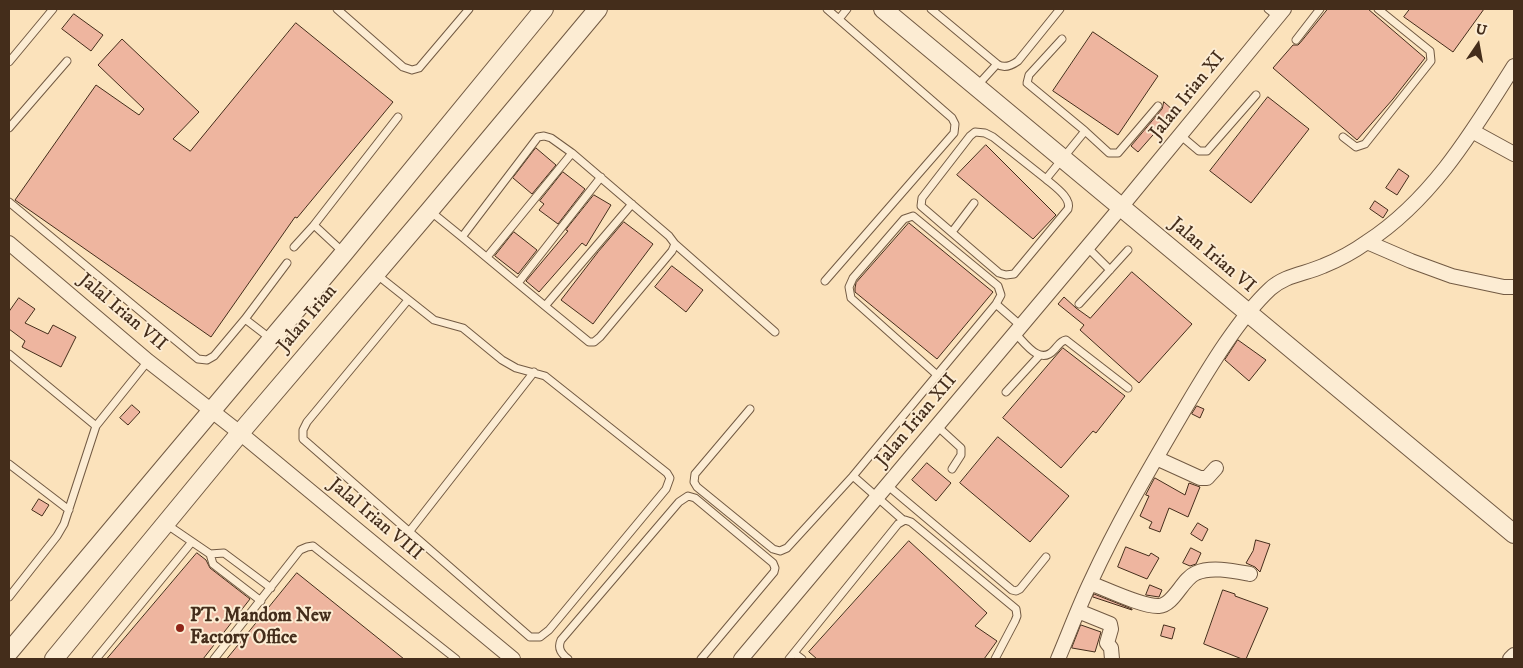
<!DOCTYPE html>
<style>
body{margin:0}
#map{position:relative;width:1523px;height:668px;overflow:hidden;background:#fbe2bb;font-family:"IM FELL DW Pica",serif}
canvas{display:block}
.frame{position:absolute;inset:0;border:10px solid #442d1b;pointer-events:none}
.north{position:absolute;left:1453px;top:20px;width:50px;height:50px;-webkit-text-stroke:4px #fcecd3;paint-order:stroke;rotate:12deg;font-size:14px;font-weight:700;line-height:20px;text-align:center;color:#442d1b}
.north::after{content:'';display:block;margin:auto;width:18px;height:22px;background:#442d1b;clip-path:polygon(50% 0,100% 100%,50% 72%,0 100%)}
</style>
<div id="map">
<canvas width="1523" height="668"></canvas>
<div class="frame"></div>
<div class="north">U</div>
</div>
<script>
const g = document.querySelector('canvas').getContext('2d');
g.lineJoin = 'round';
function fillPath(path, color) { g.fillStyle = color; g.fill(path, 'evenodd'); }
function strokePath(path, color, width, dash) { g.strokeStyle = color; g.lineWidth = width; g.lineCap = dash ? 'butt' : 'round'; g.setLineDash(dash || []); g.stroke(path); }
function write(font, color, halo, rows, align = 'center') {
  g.font = font + ' "IM FELL DW Pica",serif'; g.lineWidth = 4; g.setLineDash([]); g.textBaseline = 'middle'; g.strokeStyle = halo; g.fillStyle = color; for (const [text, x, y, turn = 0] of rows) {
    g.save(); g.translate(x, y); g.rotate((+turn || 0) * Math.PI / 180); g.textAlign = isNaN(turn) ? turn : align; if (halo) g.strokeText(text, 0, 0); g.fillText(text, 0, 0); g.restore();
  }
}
const building = new Path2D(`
 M1328 9H1368L1425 58 1393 99 1357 140 1273 68 1293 45H1298L1300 43Z
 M1410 9H1484L1453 52 1404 17Z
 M74 14 103 35 91 51 62 29Z
 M296 23 393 102 297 218 295 217 211 337 15 200 96 85 139 115 144 109 98 65 122 39 199 112 173 139 190 151Z
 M1093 32 1158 76 1118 135 1053 91Z
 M1268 97 1309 129 1251 203 1210 171Z
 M1164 102 1174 111 1138 152 1131 146 1162 109Z
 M986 145 1056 215 1033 239 957 175Z
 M536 148 556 165 532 194 513 178Z
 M1399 169 1409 176 1397 195 1386 188Z
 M563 172 585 189 558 224 539 210 544 204 540 201Z
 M594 195 611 205 586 246 582 243 539 292 526 281 568 231 566 230Z
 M1375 201 1388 210 1383 218 1370 209Z
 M624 222 653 244 593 324 561 300 598 252Z
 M909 223 993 292 937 359 855 292V288L856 283Z
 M514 232 537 250 518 274 495 256Z
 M672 266 703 290 686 312 655 287Z
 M1132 272 1192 324 1139 383 1080 330 1084 325 1058 304 1064 297 1076 308 1090 318Z
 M19 298 35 309 25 323 48 334 53 325 76 337 61 367 22 347 25 341 9 329V312Z
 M1238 340 1266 360 1249 381 1225 360Z
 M1063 348 1125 396 1096 433 1093 431 1061 468 1003 418Z
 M132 405 140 412 128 425 120 418Z
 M1197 406 1204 409 1200 418 1192 414Z
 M998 437 1069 496 1030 542 960 483Z
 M927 463 951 483 936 501 912 480Z
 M1155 478 1185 495 1189 483 1200 487 1188 517 1169 508 1160 532 1149 528 1152 522 1140 516 1149 496 1146 495Z
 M39 499 49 505 42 516 32 510Z
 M1198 523 1208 529 1202 541 1191 534Z
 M1256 540 1270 544 1260 572 1255 567 1246 563 1253 551Z
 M909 541 987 613 975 626 997 641 984 659H817L809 652Z
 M1126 547 1149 556 1151 553 1159 558 1147 579 1118 567Z
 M1191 548 1201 553 1196 564 1190 566 1183 563Z
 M197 553 206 560 210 568 250 599 203 659H107Z
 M297 573 404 659H227Z
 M1150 585 1162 590 1159 597 1146 595Z
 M1223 590 1235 594V596L1268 608 1246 659H1242L1204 644Z
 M1094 594 1132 609V610L1093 597Z
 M1081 625 1101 632 1095 652 1072 648Z
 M1164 625 1175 628 1172 639 1161 636Z`);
const service = new Path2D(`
 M337 9 403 67 412 70 419 68 469 9
 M931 9 997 64C1004 69 1011 66 1018 61L1060 9
 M1268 9 1278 17
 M839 19 847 9
 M1062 39 1029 75 1027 83 1085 131
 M1296 40 1320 9
 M9 62 53 9
 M977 86 997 64
 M9 128 67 61
 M1180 135 1199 151H1207L1256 95
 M1343 137 1356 147 1365 144 1431 61 1430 51 1378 9
 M1046 179 993 137 985 133 975 132 970 136 922 198 921 206 999 273 1006 275 1014 274 1068 209C1072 198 1054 186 1046 179L1085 131 1109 153H1118L1158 106
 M9 202 198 359 207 360 214 356 245 319 271 339
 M430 211 462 237
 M952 232 974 203
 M675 244 775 332
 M294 247 314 225
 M1087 247 1110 270
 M343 252 314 225 398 117
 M487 257 572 153
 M376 274 434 320 463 328 502 360 516 368 545 376 667 473 670 478 666 489 549 630 540 637H530L303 439V430L307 422 408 300
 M825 281 954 133 955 124 952 118 827 9
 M518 283 601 177
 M1079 304 1128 250
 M545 306 589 342H594L600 337 672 251 675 244 669 236 572 153 551 138 544 136 538 137 462 237 545 306 632 204
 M245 319 287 263
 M1015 333C1025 343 1040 366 1054 350 1058 346 1060 341 1066 340L1128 388
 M9 354 96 426 64 524 57 536 9 597
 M936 374 851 298 849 287 853 278 904 219 913 216 998 286 1001 295 996 304
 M1006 392 1039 356
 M750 409 695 474 694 482 697 487 773 549 780 551 787 548 853 476 903 520
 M96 426 148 361
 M937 426 961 448V455L952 469
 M9 464 69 510
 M853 476 996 304 1021 326
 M887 485 1012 590 1016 591 1020 589 1046 557
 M166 524 210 554 224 553 271 588
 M409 532 534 372
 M210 554 213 564 261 601
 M794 653 802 659
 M96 659 191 543
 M214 659 300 550 307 547 313 546 456 659
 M568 659C562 654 557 649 561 640L679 502 688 496 695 498 773 563 775 568 774 572 701 659
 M789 659 898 524 905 520 911 522 1016 609 1017 616 1015 621 995 659`);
const minor = new Path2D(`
 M1472 131 1514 154
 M1367 242 1411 261 1452 276 1504 287H1514
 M9 243 148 361 240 433 513 659
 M1156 458 1200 478H1207L1216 468
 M1090 583C1106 589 1143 607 1159 606 1174 605 1182 579 1196 573 1211 566 1234 571 1250 574
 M1078 611 1110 624 1111 629 1107 643 1111 648 1112 659
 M741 659 1121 207 1284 9
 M1058 659C1069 633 1079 606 1091 581 1119 520 1153 463 1187 405 1209 368 1239 318 1270 289 1285 275 1305 274 1323 266 1338 260 1353 252 1367 242 1432 200 1473 131 1514 66
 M1510 659 1514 655`);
const tertiary = new Path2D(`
 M883 9 1514 534
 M9 652 344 253 544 9
 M54 659 240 433 430 210 598 9`);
const markers = [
 [180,628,5,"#8f2418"]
];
const streetNames = [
 ["Jalan Irian XI",1188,96,-51],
 ["Jalan Irian VI",1212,256,40],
 ["Jalal Irian VII",122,313,40],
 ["Jalan Irian",308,319,-50],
 ["Jalan Irian XII",917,421,-50],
 ["Jalal Irian VIII",375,520,40]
];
const poiNames = [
 ["PT. Mandom New",190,617],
 ["Factory Office",190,639]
];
fillPath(building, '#eeb59f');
strokePath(building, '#442d1b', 1);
strokePath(service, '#725a43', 9);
strokePath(minor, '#725a43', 16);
strokePath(tertiary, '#725a43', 20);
strokePath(service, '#fcecd3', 7);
strokePath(minor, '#fcecd3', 14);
strokePath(tertiary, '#fcecd3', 18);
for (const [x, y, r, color] of markers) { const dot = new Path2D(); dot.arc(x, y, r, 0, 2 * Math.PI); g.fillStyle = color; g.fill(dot); strokePath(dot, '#fcecd3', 2); }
write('19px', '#442d1b', '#fcecd3', streetNames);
write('bold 19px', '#442d1b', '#fcecd3', poiNames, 'left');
</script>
